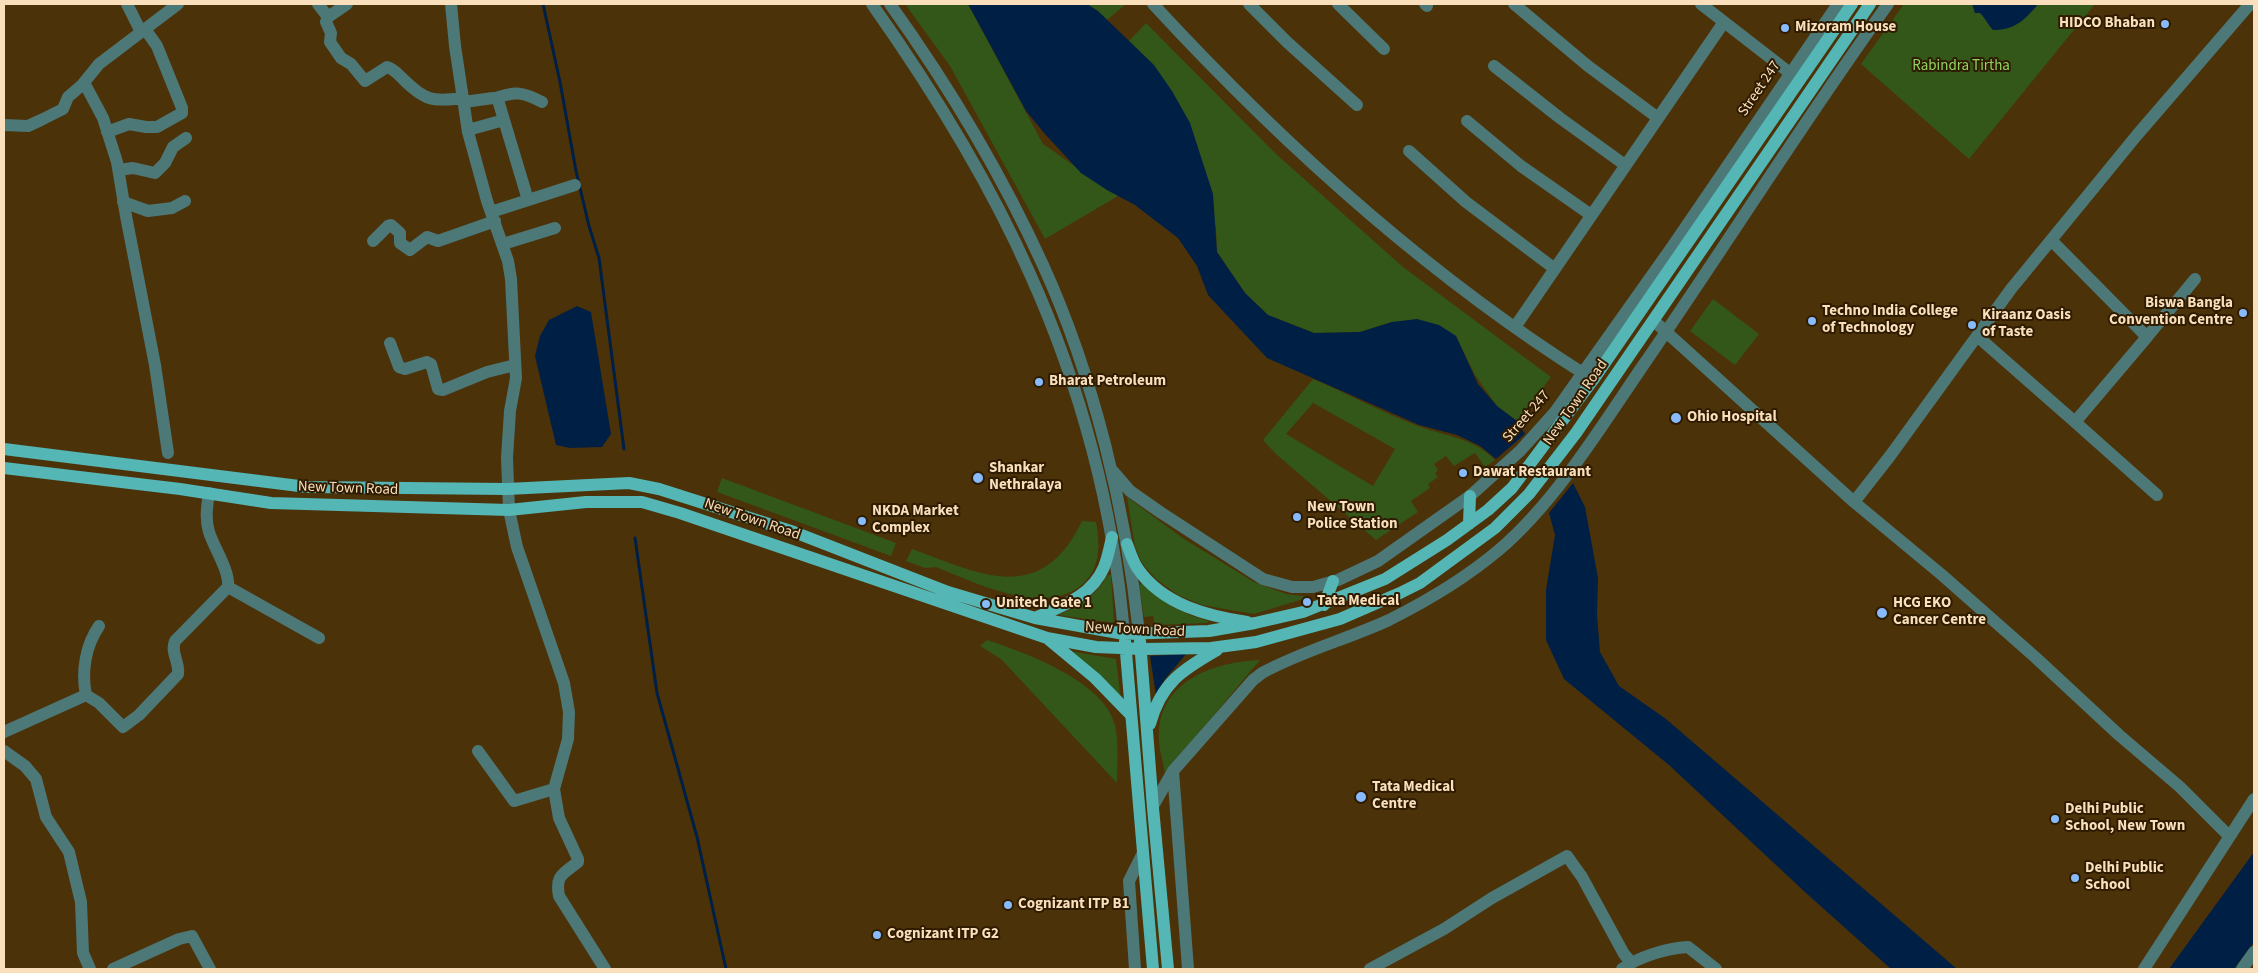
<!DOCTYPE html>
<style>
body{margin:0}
#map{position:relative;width:2258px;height:973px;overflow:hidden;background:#4c3209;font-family:"Source Sans 3",sans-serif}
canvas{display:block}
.frame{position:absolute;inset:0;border:5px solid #f9dfbc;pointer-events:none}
</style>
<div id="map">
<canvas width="2258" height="973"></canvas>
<div class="frame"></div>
</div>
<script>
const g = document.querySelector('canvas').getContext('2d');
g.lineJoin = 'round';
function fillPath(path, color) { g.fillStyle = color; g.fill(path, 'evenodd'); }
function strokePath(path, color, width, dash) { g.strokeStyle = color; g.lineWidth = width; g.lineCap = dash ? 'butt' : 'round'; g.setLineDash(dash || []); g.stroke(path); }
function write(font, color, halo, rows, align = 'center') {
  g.font = font + ' "Source Sans 3",sans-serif'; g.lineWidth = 4; g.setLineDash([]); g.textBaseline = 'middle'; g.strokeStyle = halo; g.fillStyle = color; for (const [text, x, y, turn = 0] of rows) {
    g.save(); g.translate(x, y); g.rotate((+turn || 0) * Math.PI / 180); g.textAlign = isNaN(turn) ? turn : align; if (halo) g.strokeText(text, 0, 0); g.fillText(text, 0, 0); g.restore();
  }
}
const green = new Path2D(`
 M905 4H968L1043 144 1118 196 1045 239 950 66Z
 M1086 4H1126L1107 20Z
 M1904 4H2095L1969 159 1861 64Z
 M1146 23 1276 154 1403 267 1551 377 1517 421 1497 406 1475 375 1456 336 1392 322 1360 332 1314 333 1268 315 1245 293 1217 252 1216 227 1129 41Z
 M1713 299 1759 334 1735 365 1690 331Z
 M1313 379C1348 394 1383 413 1418 426 1445 436 1474 438 1495 460L1485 467 1475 453 1454 466 1446 456 1434 464 1438 470 1435 473 1438 477 1428 484 1430 488 1411 501 1418 512 1376 540 1276 454 1263 440ZM1313 403 1395 449 1373 486 1286 434Z
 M722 478 896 543 891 556 717 492Z
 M1127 497 1184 539 1254 582 1286 594 1310 597 1254 614 1202 605 1178 595 1156 579 1142 563 1135 547Z
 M1082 521 1096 522C1100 544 1101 566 1084 583 1046 618 976 583 936 567L925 568 906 561 912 549C980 574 1041 607 1082 521Z
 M1108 575H1111L1114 623 1058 615C1083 604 1093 598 1108 575Z
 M1141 583H1145L1173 607 1192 616 1209 621 1207 623 1155 625 1153 616 1144 617 1139 586Z
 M987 640C1026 653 1104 681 1115 725 1119 743 1117 765 1117 783L1001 659 980 646Z
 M1070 651 1116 659 1121 702Z
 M1260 660 1165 773C1163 760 1157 744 1159 730 1163 679 1216 662 1260 660Z`);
const water = new Path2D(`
 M968 4H1087L1098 11 1154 65 1172 91 1190 123 1213 194 1217 252 1245 293 1268 315 1314 333 1360 332 1392 322 1417 319 1439 325 1456 336 1478 384 1497 406 1517 421 1525 434 1496 459 1480 446 1457 435 1419 425 1267 358 1208 295 1197 266 1178 238 1135 205 1107 190 1081 173 1045 134 1026 111Z
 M1972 4H2038C2025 20 2015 30 1993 30 1988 25 1986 19 1980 13H1975Z
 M577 306 591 312 611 434 602 447 570 448 556 445 535 356 540 336 549 320Z
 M1573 483 1585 507 1598 578 1597 615 1600 652 1619 686 1666 719 1957 969H1891L1806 893 1669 765 1564 679 1546 640V590L1555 535 1549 513Z
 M1186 654 1165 679 1156 695 1150 656Z
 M2254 852V942L2234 969H2169Z`);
const stream = new Path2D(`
 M543 4 560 82 576 171 589 226 599 258 624 449
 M635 538 657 693 697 837 726 969`);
const minor = new Path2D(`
 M127 4 141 32
 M318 4 328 17 347 4
 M451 4 455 46 468 132 487 201 508 261 511 279 516 378 510 411 507 458 509 510 517 547 564 683 569 712 568 739 554 789 559 818 578 859V862C563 874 555 875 559 896L605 969
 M872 4C932 89 988 179 1030 274 1081 387 1114 511 1124 634
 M890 4C948 85 1001 173 1043 265 1094 377 1126 511 1139 633
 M1153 4C1283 145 1427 275 1589 377
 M1249 4 1287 42 1357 105
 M1338 4 1384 49
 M1425 4 1427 6
 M1514 4 1588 66 1658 118
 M1701 4 1795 77
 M328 17 326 22 331 33 330 42 341 58 351 64 365 81 387 67C394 69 398 74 403 79 425 101 433 102 463 98
 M1494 66 1560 118 1625 165
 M82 85 99 64 178 4
 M496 98C516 91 523 92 542 102
 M464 102 493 98 498 100 528 200
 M1467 121 1521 166 1591 215
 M4 125 28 126 41 120 63 109 68 97 82 85 87 88 103 118 117 162 126 216 155 365 168 453
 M468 130 504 120
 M107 132 129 124 146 127H157L182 113V108L157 46 145 29
 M1409 151 1466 202 1555 269
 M119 170 133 168 155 173 165 163 173 147 186 138
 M123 202 148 211 172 208 185 201
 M491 212 575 185
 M373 241 388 226 391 225 400 233V243L410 250 427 237 438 241 495 221
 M503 244 555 228
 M1654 321 1854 502 1942 575 2035 657 2119 735 2180 787 2229 836
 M1515 327 1724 22
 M1977 336 2075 422 2147 337 2052 241
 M2147 337 2195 279
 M390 343 399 367 405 369 427 362 431 364 438 389 443 390 487 372 515 365
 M2075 422 2157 495
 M1111 469 1130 491 1160 512 1263 579 1292 587H1313L1338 580 1378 561 1470 496 1520 451 1555 412 1672 247 1838 4
 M1854 502 1890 456 2011 289 2137 135 2250 4
 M228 587 319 638
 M86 695C81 671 86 645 99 626
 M4 732 86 695 99 703 123 727 139 715 178 674C180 662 170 653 175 641L228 587C230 571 214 548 209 532 205 519 207 506 209 493
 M4 751 25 766 36 779 46 817 69 852 81 902 83 953 90 969
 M478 751 514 801 554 789
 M1173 771 1188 969
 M1153 806 1173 771 1253 680 1262 673C1302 651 1348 639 1389 620 1427 601 1467 577 1500 549 1555 502 1601 427 1642 367 1725 247 1803 122 1888 4
 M113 969 179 939 192 936 210 969
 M1135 969 1129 881 1143 853
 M1370 969 1444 929 1492 898 1567 856 1582 877 1624 954 1631 962
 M1622 969C1638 957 1667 948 1688 947L1716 969
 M2144 969 2254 799
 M2242 969 2254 952`);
const major = new Path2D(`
 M4 449 307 487 507 489 629 483 659 489 794 532 948 592 1035 618 1124 634 1209 631 1255 623 1303 612 1385 579 1447 540 1488 510 1512 488 1593 380 1852 4
 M4 468 180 489 271 503 509 510 586 502H642L680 513 1047 638 1096 647 1144 649 1211 648 1256 642 1340 619 1400 593 1420 583 1495 528 1529 494 1576 433 1870 4
 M1469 524 1470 496
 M1127 544C1130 552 1133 562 1138 569 1163 605 1208 616 1247 622
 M1324 605 1333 581
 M1035 618C1062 606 1092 596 1104 567 1108 557 1110 546 1112 537
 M1048 639 1095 678 1131 715
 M1125 641 1153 969
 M1140 641 1153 808 1168 969
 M1150 724C1161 683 1182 670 1217 650`);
const markers = [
 [2165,24,5,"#87bbfb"],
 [1785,28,5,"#87bbfb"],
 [2243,313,5,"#87bbfb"],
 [1812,321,5,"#87bbfb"],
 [1972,325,5,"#87bbfb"],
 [1039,382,5,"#87bbfb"],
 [1676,418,6,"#87bbfb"],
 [1463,473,5,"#87bbfb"],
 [978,478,6,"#87bbfb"],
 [1297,517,5,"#87bbfb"],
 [862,521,5,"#87bbfb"],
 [1307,602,5,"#87bbfb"],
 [986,604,5,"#87bbfb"],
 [1882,613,6,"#87bbfb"],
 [1361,797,6,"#87bbfb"],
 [2055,819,5,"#87bbfb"],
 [2075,878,5,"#87bbfb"],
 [1008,905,5,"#87bbfb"],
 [877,935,5,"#87bbfb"]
];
const poiNames = [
 ["HIDCO Bhaban",2155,24,"right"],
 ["Mizoram House",1795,28],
 ["Biswa Bangla",2233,304,"right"],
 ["Convention Centre",2233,321,"right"],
 ["Techno India College",1822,312],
 ["of Technology",1822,329],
 ["Kiraanz Oasis",1982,316],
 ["of Taste",1982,333],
 ["Bharat Petroleum",1049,382],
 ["Ohio Hospital",1687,418],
 ["Shankar",989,469],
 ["Nethralaya",989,486],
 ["Dawat Restaurant",1473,473],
 ["New Town",1307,508],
 ["Police Station",1307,525],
 ["NKDA Market",872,512],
 ["Complex",872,529],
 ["Tata Medical",1317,602],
 ["Unitech Gate 1",996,604],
 ["HCG EKO",1893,604],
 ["Cancer Centre",1893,621],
 ["Tata Medical",1372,788],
 ["Centre",1372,805],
 ["Delhi Public",2065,810],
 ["School, New Town",2065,827],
 ["Delhi Public",2085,869],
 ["School",2085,886],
 ["Cognizant ITP B1",1018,905],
 ["Cognizant ITP G2",887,935]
];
const parkNames = [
 ["Rabindra Tirtha",1961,67]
];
const streetNames = [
 ["Street 247",1760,89,-56],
 ["New Town Road",1576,403,-55],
 ["Street 247",1527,417,-49],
 ["New Town Road",348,489,2],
 ["New Town Road",752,520,19],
 ["New Town Road",1135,630,3]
];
fillPath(green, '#335619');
fillPath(water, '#001f45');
strokePath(stream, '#001f45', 3);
strokePath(minor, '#4c7877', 12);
strokePath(major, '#54b6b5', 12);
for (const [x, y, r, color] of markers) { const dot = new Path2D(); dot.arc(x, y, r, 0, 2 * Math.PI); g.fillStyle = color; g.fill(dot); strokePath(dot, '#2e1b00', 2); }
write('bold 15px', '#f9dfbc', '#2e1b00', poiNames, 'left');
write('15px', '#8fd560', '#2e1b00', parkNames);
write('15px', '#f9dfbc', '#2e1b00', streetNames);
</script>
